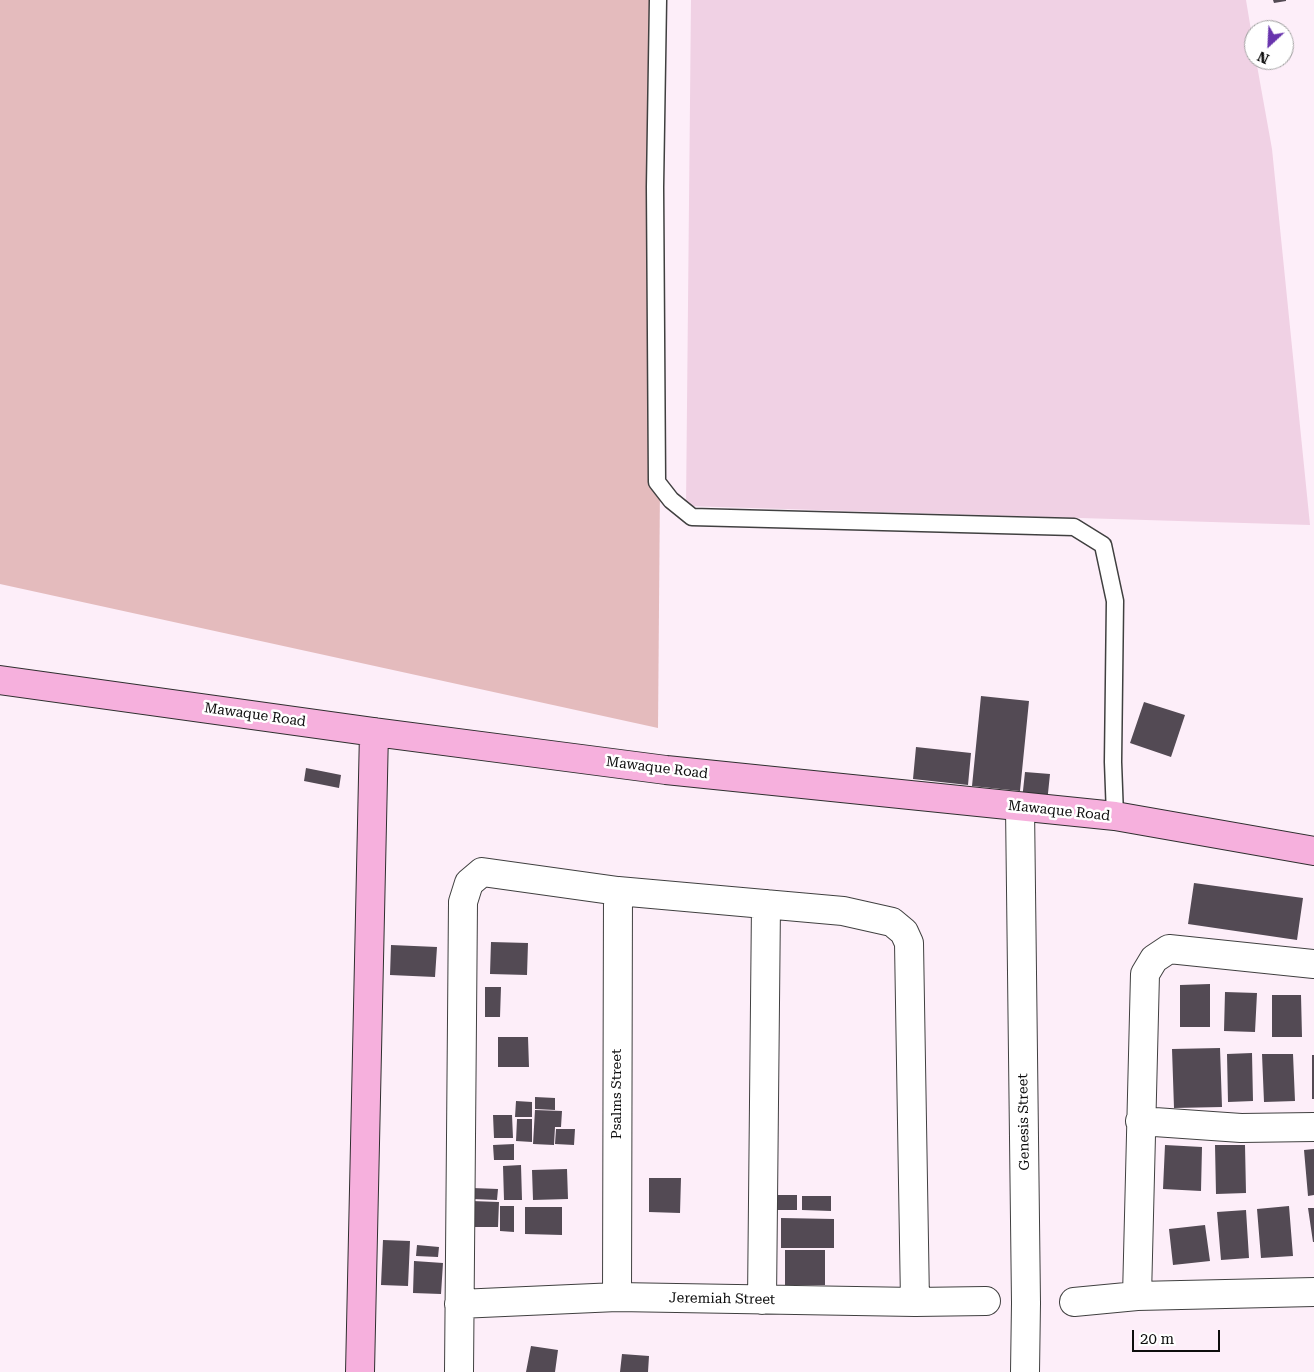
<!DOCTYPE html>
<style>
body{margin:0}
#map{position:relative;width:1314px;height:1372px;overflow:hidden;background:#fdeef9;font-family:"Roboto Serif",serif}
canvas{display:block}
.north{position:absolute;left:1244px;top:20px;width:50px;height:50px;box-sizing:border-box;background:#fff;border:1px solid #9e9e9e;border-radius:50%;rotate:205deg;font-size:14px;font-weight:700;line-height:20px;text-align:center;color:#0d0d0d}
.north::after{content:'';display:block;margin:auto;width:18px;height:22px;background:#6834ad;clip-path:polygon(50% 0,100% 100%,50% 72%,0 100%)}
.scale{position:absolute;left:1132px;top:1330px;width:88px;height:22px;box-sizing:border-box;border:2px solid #0d0d0d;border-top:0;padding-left:6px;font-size:15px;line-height:18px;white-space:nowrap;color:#0d0d0d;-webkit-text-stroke:4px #fff;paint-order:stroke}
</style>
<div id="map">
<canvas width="1314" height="1372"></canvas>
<div class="north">N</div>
<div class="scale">20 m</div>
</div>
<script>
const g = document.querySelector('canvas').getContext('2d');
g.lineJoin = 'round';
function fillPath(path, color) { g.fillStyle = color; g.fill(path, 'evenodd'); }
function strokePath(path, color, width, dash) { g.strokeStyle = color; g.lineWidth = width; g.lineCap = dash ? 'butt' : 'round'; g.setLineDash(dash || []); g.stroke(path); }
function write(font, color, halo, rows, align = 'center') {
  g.font = font + ' "Roboto Serif",serif'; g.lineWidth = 5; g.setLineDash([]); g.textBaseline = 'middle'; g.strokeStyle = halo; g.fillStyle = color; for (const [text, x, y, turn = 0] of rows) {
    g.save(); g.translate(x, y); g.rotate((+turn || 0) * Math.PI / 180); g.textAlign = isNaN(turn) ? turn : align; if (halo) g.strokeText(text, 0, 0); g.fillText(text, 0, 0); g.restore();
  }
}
const farmland = new Path2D(`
 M691 0H1246L1254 48V60H1256L1272 149 1310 525 686 506Z`);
const green = new Path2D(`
 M0 0H664L658 728 0 584Z`);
const building = new Path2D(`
 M1273 0H1286V1L1274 3Z
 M981 696 1029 701 1020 791 972 786Z
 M1144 702 1185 715 1171 757 1130 743Z
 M916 747 971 753 968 785 913 779Z
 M306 768 341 775 339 788 304 781Z
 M1025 772 1050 774 1047 803 1022 800Z
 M1194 883 1303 898 1297 940 1188 924Z
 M491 942 528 943 527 975 490 974Z
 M391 945 437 947 435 977 390 975Z
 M1210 984V1027H1180V985Z
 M485 987H501L500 1017H485Z
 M1225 992 1257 993 1255 1032 1224 1031Z
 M1272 995H1301L1302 1037H1272Z
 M498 1037H528L529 1067H498Z
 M1220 1048 1222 1107 1174 1108 1172 1049Z
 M1252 1053 1253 1101 1228 1102 1227 1054Z
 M1262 1054H1293L1295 1101 1264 1102Z
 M1312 1055H1314V1099H1312Z
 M535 1097 555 1098V1110L535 1109Z
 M516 1101 532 1102V1117H515Z
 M535 1110 562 1111 561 1127H555L554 1145 533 1144Z
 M493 1115H512L513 1138H494Z
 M517 1119H532V1142L516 1141Z
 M556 1129H575L574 1145 555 1144Z
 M514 1144V1160H494L493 1145Z
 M1165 1145 1202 1147 1201 1191 1163 1189Z
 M1215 1145H1245L1246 1193 1216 1194Z
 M1314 1149V1195L1308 1196 1304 1150Z
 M521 1165 522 1200H504L503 1166Z
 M567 1169 568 1199 533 1200 532 1170Z
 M649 1178H681L680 1213 649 1212Z
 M472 1188 498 1189 497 1200 472 1199Z
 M776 1195H797V1210H775Z
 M802 1196H831V1211L802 1210Z
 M471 1201 499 1202 498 1227H471Z
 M500 1206H514V1232L500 1231Z
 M1289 1206 1293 1256 1261 1258 1257 1209Z
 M525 1207H562V1235L525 1234Z
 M1308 1208H1314V1242H1313Z
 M1246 1210 1249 1258 1221 1260 1217 1212Z
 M781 1218 834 1219V1248H781Z
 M1205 1225 1210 1261 1173 1265 1169 1229Z
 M383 1240 410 1241 408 1286 381 1285Z
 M417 1245 439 1247 438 1257 416 1256Z
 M785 1250H825V1285H785Z
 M414 1261 443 1263 441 1294 413 1293Z
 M531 1346 558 1350 555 1372H526Z
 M622 1354 649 1356 648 1372H620Z`);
const lane = new Path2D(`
 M658 0 655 187 657 482 671 500 692 517 1074 527 1103 545 1115 601 1113 762 1115 816`);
const street = new Path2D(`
 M1020 807 1026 1303 1025 1372
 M1314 964 1169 949 1154 959 1145 974 1137 1296 1314 1292
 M1140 1121 1241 1128 1314 1127
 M617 1297 618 891
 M762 1300 766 904
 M1074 1302 1137 1296
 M459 1304 617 1297 915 1302 986 1301
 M459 1372 463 902 469 883 482 872 618 891 843 911 892 922 904 932 909 943 915 1302`);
const secondary = new Path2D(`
 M0 680 374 732 666 770 1115 816 1314 851
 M360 1372 374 732`);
const streetNames = [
 ["Mawaque Road",255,715,8],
 ["Mawaque Road",657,768,7],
 ["Mawaque Road",1059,811,6],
 ["Psalms Street",617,1094,-90],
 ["Genesis Street",1024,1122,-91],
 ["Jeremiah Street",722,1299,1]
];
fillPath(farmland, '#f0d1e4');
fillPath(green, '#e4bbbd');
fillPath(building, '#534a54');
strokePath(lane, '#404040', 19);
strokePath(street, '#404040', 30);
strokePath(secondary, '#2f2f2f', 30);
strokePath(lane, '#fff', 16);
strokePath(street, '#fff', 28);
strokePath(secondary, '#f6b0dd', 28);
write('14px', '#0d0d0d', '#fff', streetNames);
</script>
